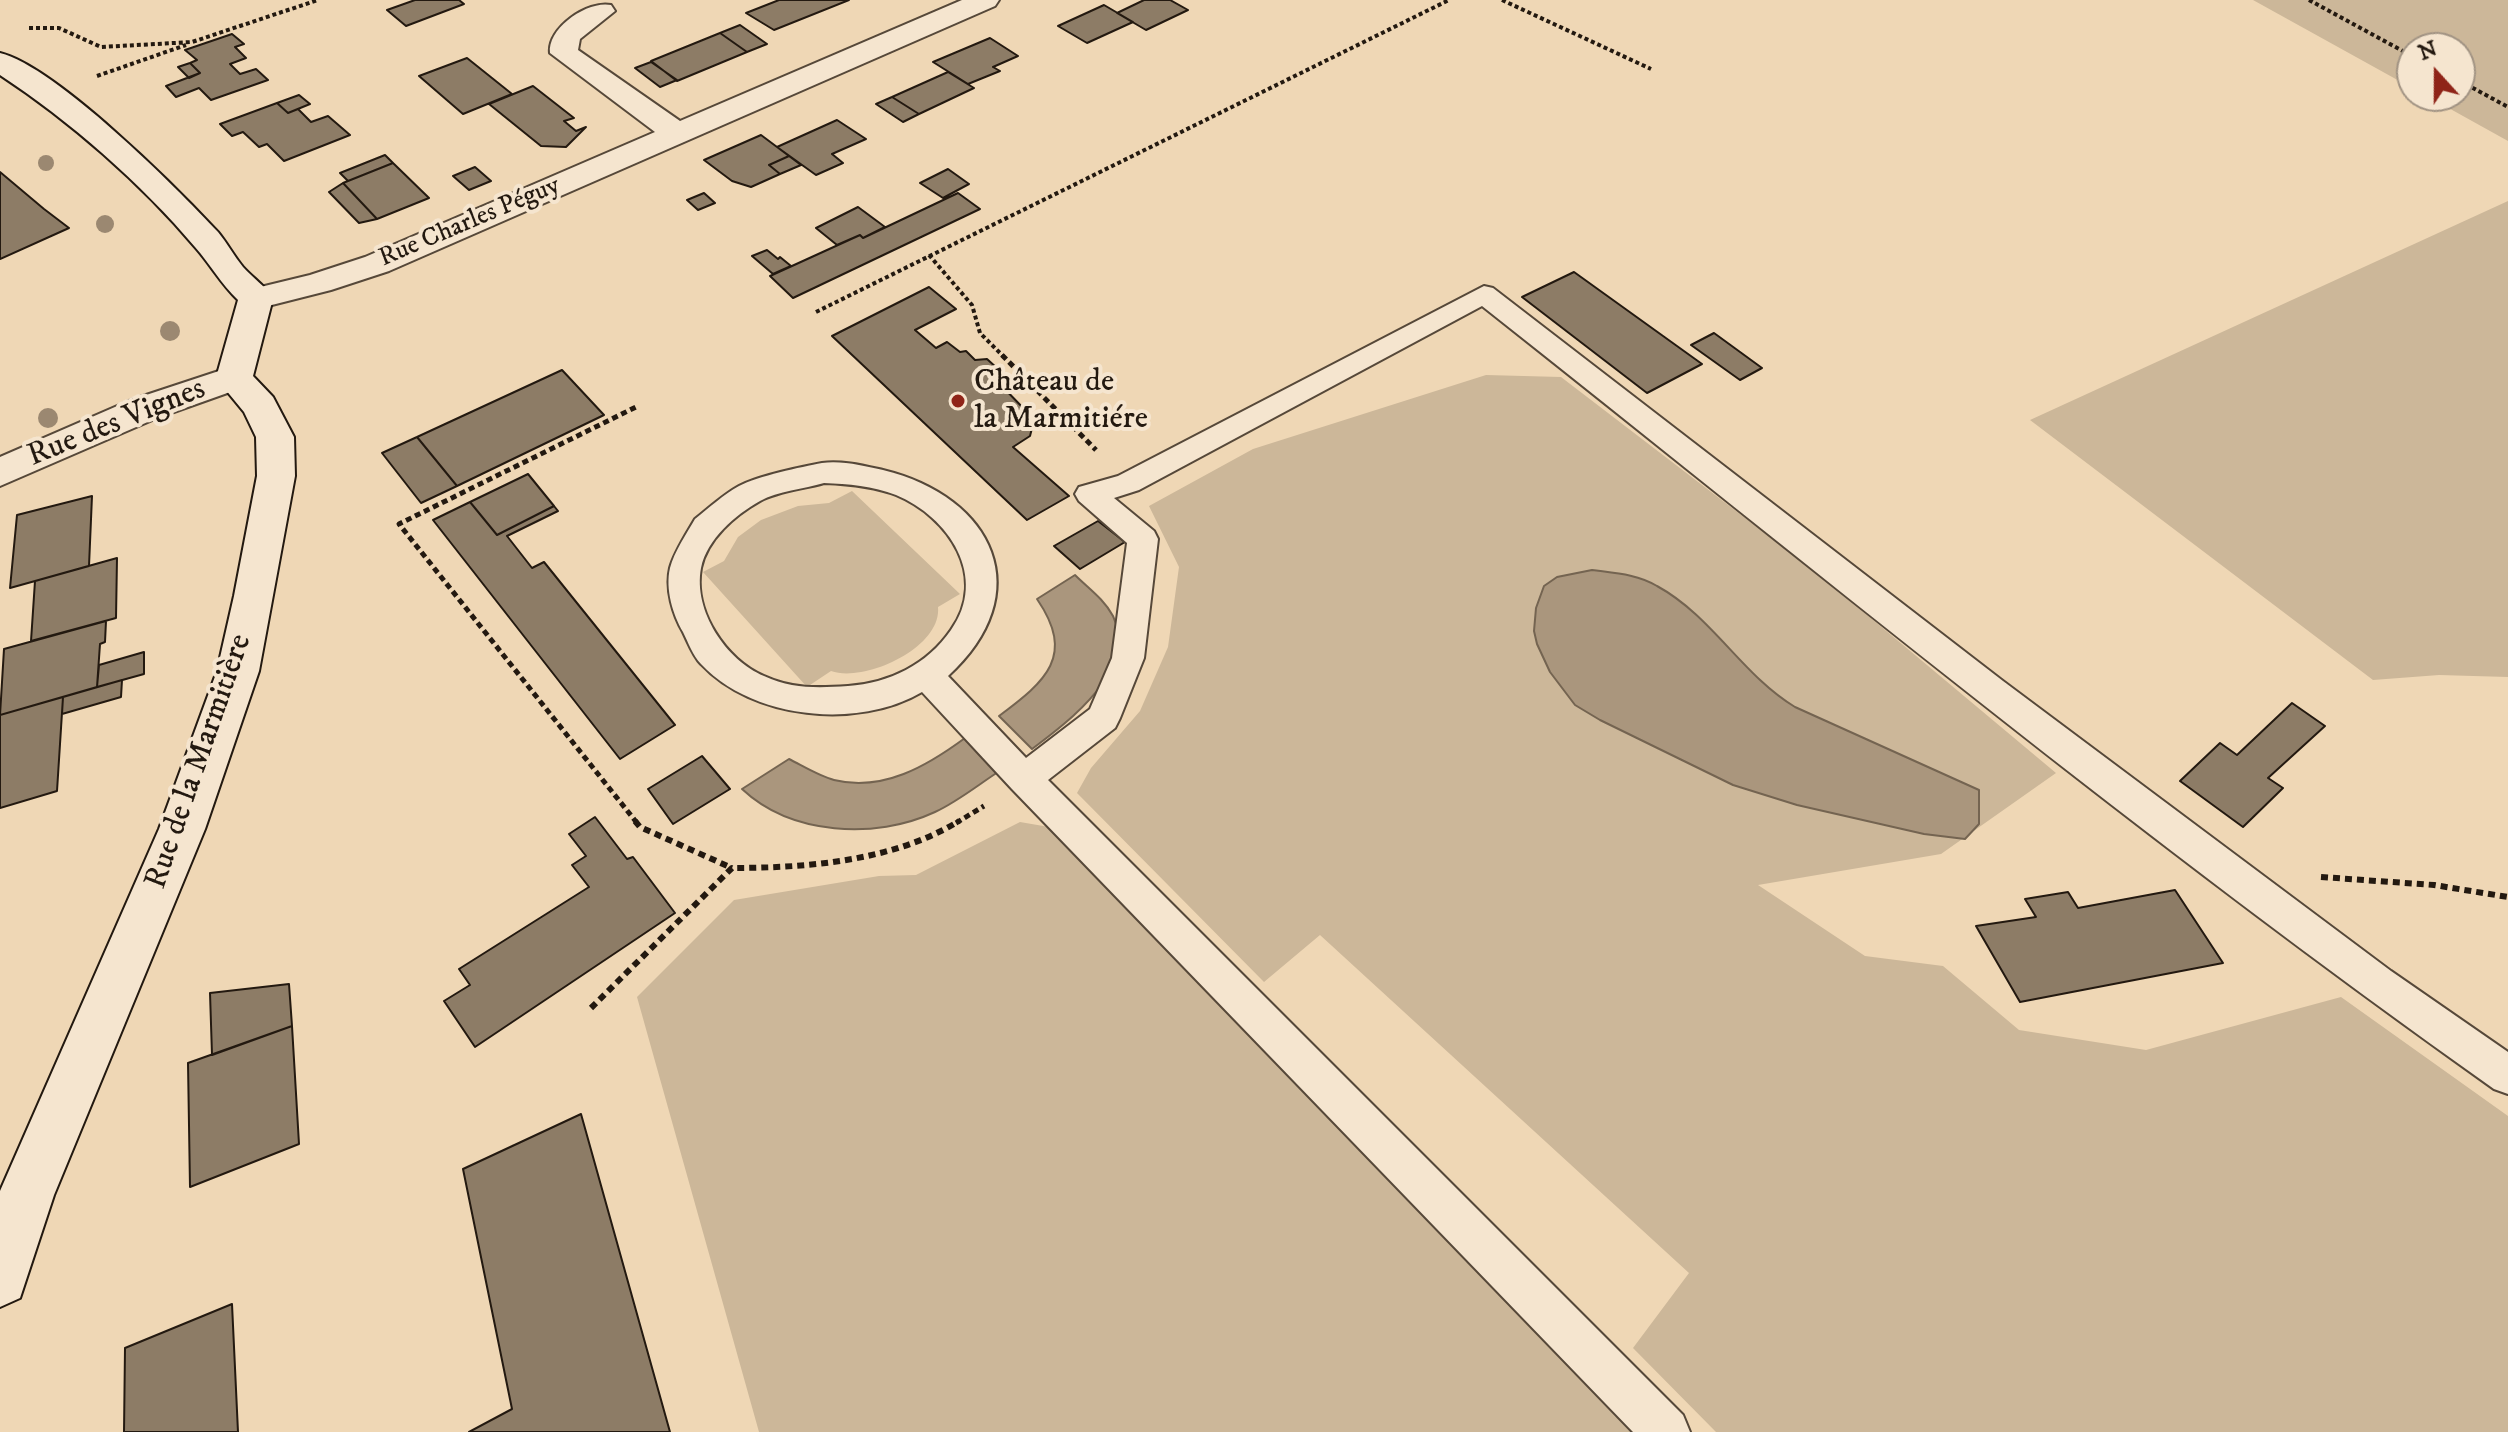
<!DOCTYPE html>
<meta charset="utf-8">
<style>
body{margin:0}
#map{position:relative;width:2508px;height:1432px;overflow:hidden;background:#efd7b5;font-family:"IM FELL DW Pica",serif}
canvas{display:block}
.north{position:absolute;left:2396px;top:32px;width:80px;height:80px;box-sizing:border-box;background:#f5e5cf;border:2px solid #a19383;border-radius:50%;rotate:339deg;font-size:22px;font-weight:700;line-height:32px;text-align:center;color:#231910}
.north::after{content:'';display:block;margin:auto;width:28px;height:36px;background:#8f2418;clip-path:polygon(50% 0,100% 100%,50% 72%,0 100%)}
</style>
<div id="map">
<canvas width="2508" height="1432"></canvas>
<div class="north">N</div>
</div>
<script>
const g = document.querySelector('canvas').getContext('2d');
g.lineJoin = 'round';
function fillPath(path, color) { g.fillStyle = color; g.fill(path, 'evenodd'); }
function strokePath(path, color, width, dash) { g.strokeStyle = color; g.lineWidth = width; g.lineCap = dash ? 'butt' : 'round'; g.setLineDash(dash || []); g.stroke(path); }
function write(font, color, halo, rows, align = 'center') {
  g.font = font + ' "IM FELL DW Pica",serif'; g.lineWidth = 8; g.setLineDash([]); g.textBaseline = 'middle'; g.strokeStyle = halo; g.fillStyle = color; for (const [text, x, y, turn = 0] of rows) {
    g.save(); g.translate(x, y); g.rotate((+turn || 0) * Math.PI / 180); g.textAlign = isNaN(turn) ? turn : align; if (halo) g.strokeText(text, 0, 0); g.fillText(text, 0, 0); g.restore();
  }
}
const green = new Path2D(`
 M2253 0H2508V141L2427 96H2460V48H2412V88Z
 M2508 201V677L2439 675 2373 680 2030 420Z
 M1486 375 1561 377 1817 573 2056 773 1941 854 1758 885 1865 956 1943 966 2019 1030 2146 1050 2341 997 2508 1116V1432H1716L1633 1348 1689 1273 1320 935 1264 982 1077 793 1091 768 1140 711 1168 647 1179 567 1149 506 1253 449Z
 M852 491 960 594 938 607C942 648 864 683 831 671L807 687 703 572 724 561 738 537 761 520 798 506 829 503Z
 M1020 822 1049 827 1639 1432H759L637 997 734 900 879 876 916 875Z`);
const water = new Path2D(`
 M1592 570C1614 573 1637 574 1657 586 1712 616 1742 675 1795 707L1979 790V824L1965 839 1924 834 1797 805 1733 785 1600 720 1575 705 1550 672 1537 644 1534 631 1536 608 1544 586 1557 577Z
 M1075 575C1088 588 1104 599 1113 616 1139 669 1068 722 1032 749L999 716C1046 681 1076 656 1037 599Z
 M965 738 998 772C978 785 957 802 935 812 875 840 791 835 742 789L789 759C803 766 819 776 834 780 883 792 927 766 965 738Z`);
const building = new Path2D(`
 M415 0H459L464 4 406 26 387 10Z
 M779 0H849L774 30 746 13Z
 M1144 0H1170L1188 10 1146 30 1117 13Z
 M1104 5 1133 22 1087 43 1058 26Z
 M740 25 767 44 747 52 720 33Z
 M720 33 747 52 677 81 651 61Z
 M232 34 244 44 235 47 246 58 230 64 240 74 256 69 268 80 211 100 199 88 176 97 166 86 200 73 190 63 197 60 185 50Z
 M990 38 1018 56 993 67 1000 71 968 84 933 62Z
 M467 58 512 94 463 114 419 76Z
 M651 62 677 80 660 87 635 68Z
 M190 63 200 73 189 78 178 67Z
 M948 72 974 88 919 114 892 97Z
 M533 86 574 118 564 121 576 131 586 127 566 147 541 146 489 104Z
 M299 95 310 104 288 113 277 103Z
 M892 97 919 114 903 122 876 104Z
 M277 103 288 113 298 109 311 122 328 116 350 135 284 161 267 144 259 147 243 132 232 136 220 124Z
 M837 120 866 139 832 154 843 163 816 175 777 147Z
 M761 135 789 156 769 165 780 174 751 187 732 181 704 160Z
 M385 155 393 163 348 181 340 173Z
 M789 156 801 165 780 174 769 165Z
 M393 163 429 198 377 219 343 183Z
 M475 167 491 181 469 190 453 176Z
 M948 169 969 184 943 198 920 183Z
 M0 172 44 209 69 228 0 259Z
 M343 183 377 219 359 223 329 192Z
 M704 193 715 203 698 210 687 200Z
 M958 193 980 209 793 298 770 276 860 235 863 238Z
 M858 207 885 227 863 238 860 235 837 245 816 228Z
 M767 250 778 259 780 257 791 266 773 274 752 256Z
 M1574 272 1702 364 1647 393 1522 297Z
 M929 287 956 309 915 330 936 348 947 342 960 352 966 351 975 360 987 359 998 369 997 381 1028 413 1033 424 1030 436 1013 447 1069 496 1027 520 832 336Z
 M1714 333 1762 368 1740 380 1691 345Z
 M562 370 604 415 457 486 417 437Z
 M417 437 457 486 421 503 382 453Z
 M528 474 554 506 497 535 470 502Z
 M92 496 89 566 10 588 17 515Z
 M470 502 497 535 554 506 558 511 507 536 532 568 544 562 675 725 620 759 433 520Z
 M1098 521 1125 542 1080 569 1054 546Z
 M117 558 116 618 31 641 35 581Z
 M106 621 105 642 100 644 97 687 0 715 4 649Z
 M144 652V674L97 687 99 665Z
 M122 680 121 697 62 714 63 697Z
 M63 697 57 791 0 808V715Z
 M2292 703 2325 726 2268 778 2283 788 2243 827 2180 781 2220 743 2237 755Z
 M702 756 730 789 673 824 648 789Z
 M595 817 627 859 633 857 675 913 475 1047 444 1001 470 985 459 969 589 887 572 865 586 856 569 834Z
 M2175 890 2223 963 2020 1002 1976 926 2036 917 2025 899 2068 892 2078 908Z
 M289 984 292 1026 212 1055 210 993Z
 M292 1026 299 1144 190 1187 188 1063Z
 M581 1114 670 1432H469L512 1409 463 1169Z
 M232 1304 238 1432H124L125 1348Z`);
const pathFar2 = new Path2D(`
 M1502 0 1651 69
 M2309 0 2412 56
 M29 28H59L101 47 192 42 318 0
 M97 76 186 45
 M2460 81 2508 107
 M929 255 972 305 980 333 1004 357
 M816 312 1449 0`);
const pathFar1 = new Path2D(`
 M1002 355 1096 450
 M637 823 399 524 638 406
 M956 823 984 806`);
const path = new Path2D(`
 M635 821 640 827 732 868
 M2321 877 2434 885 2508 897
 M591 1008 732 868C807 868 894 861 959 821`);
const lane = new Path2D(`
 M1484 286 1493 288 2003 681 2391 971 2508 1052V1094L2494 1089C2146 843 1816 570 1482 306L1139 490 1114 498 1154 531 1158 539 1144 658 1120 718 1115 728 1048 780 1683 1415 1690 1432H1633L1012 789 922 692C858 730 752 719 701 664 693 656 688 642 683 632 673 615 665 589 670 568 674 552 687 533 695 519 709 508 724 494 739 486 758 476 801 467 822 463 841 460 865 466 883 470 994 497 1039 593 948 676L1026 758 1090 709 1112 658 1127 543 1079 501 1075 494 1079 487 1118 476ZM824 483C848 484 873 486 896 495 949 517 989 577 951 630 927 665 889 683 848 686 818 688 792 689 764 676 726 660 693 611 701 568 707 539 735 515 760 501 778 491 804 489 824 483Z`);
const street = new Path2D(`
 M962 0H999L995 6 389 271 331 290 256 309 244 305 239 298 244 291 310 275 365 257 655 132 550 53C547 28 588 0 611 5L615 11 580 39 578 50 680 121Z
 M234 366 247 370 252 378 247 386 157 418 0 486V457L131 400Z`);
const secondary = new Path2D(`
 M0 53C56 67 176 187 218 232 227 243 234 256 243 267 253 278 265 286 273 298L253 376 273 397 294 437 295 476 259 671 205 829 54 1195 20 1298 0 1307V1191L159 829 217 671 234 596 257 476 256 437 244 412 216 378 238 300C221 284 211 265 195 247 142 184 69 120 0 75Z`);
const trees = [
 [46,163,8],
 [105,224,9],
 [170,331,10],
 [48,418,10]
];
const markers = [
 [958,401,8,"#8f2418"]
];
const farStreetnames = [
 ["Rue Charles Péguy",470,223,-23]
];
const poiNames = [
 ["Château de",974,383],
 ["la Marmitiére",974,420]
];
const streetNames = [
 ["Rue des Vignes",117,424,-22],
 ["Rue de la Marmitière",200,762,-71]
];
fillPath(green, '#ccb799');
fillPath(water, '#aa967d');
strokePath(water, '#746451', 2);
fillPath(building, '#8d7c66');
strokePath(building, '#231910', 2);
strokePath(lane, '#564839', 4);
strokePath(street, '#564839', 4);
strokePath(secondary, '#231910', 4);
strokePath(pathFar2, '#231910', 4, [4, 3]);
strokePath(pathFar1, '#231910', 5, [6, 4]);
strokePath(path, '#231910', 6, [7, 5]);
fillPath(lane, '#f5e5cf');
fillPath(street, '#f5e5cf');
fillPath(secondary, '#f5e5cf');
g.fillStyle = '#9b8871';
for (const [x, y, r] of trees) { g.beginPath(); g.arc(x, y, r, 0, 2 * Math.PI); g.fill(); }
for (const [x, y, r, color] of markers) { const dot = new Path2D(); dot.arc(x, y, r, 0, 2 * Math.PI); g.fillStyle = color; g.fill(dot); strokePath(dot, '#f5e5cf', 3); }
write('26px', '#231910', '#f5e5cf', farStreetnames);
write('32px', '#231910', '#f5e5cf', poiNames, 'left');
write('32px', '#231910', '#f5e5cf', streetNames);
</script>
